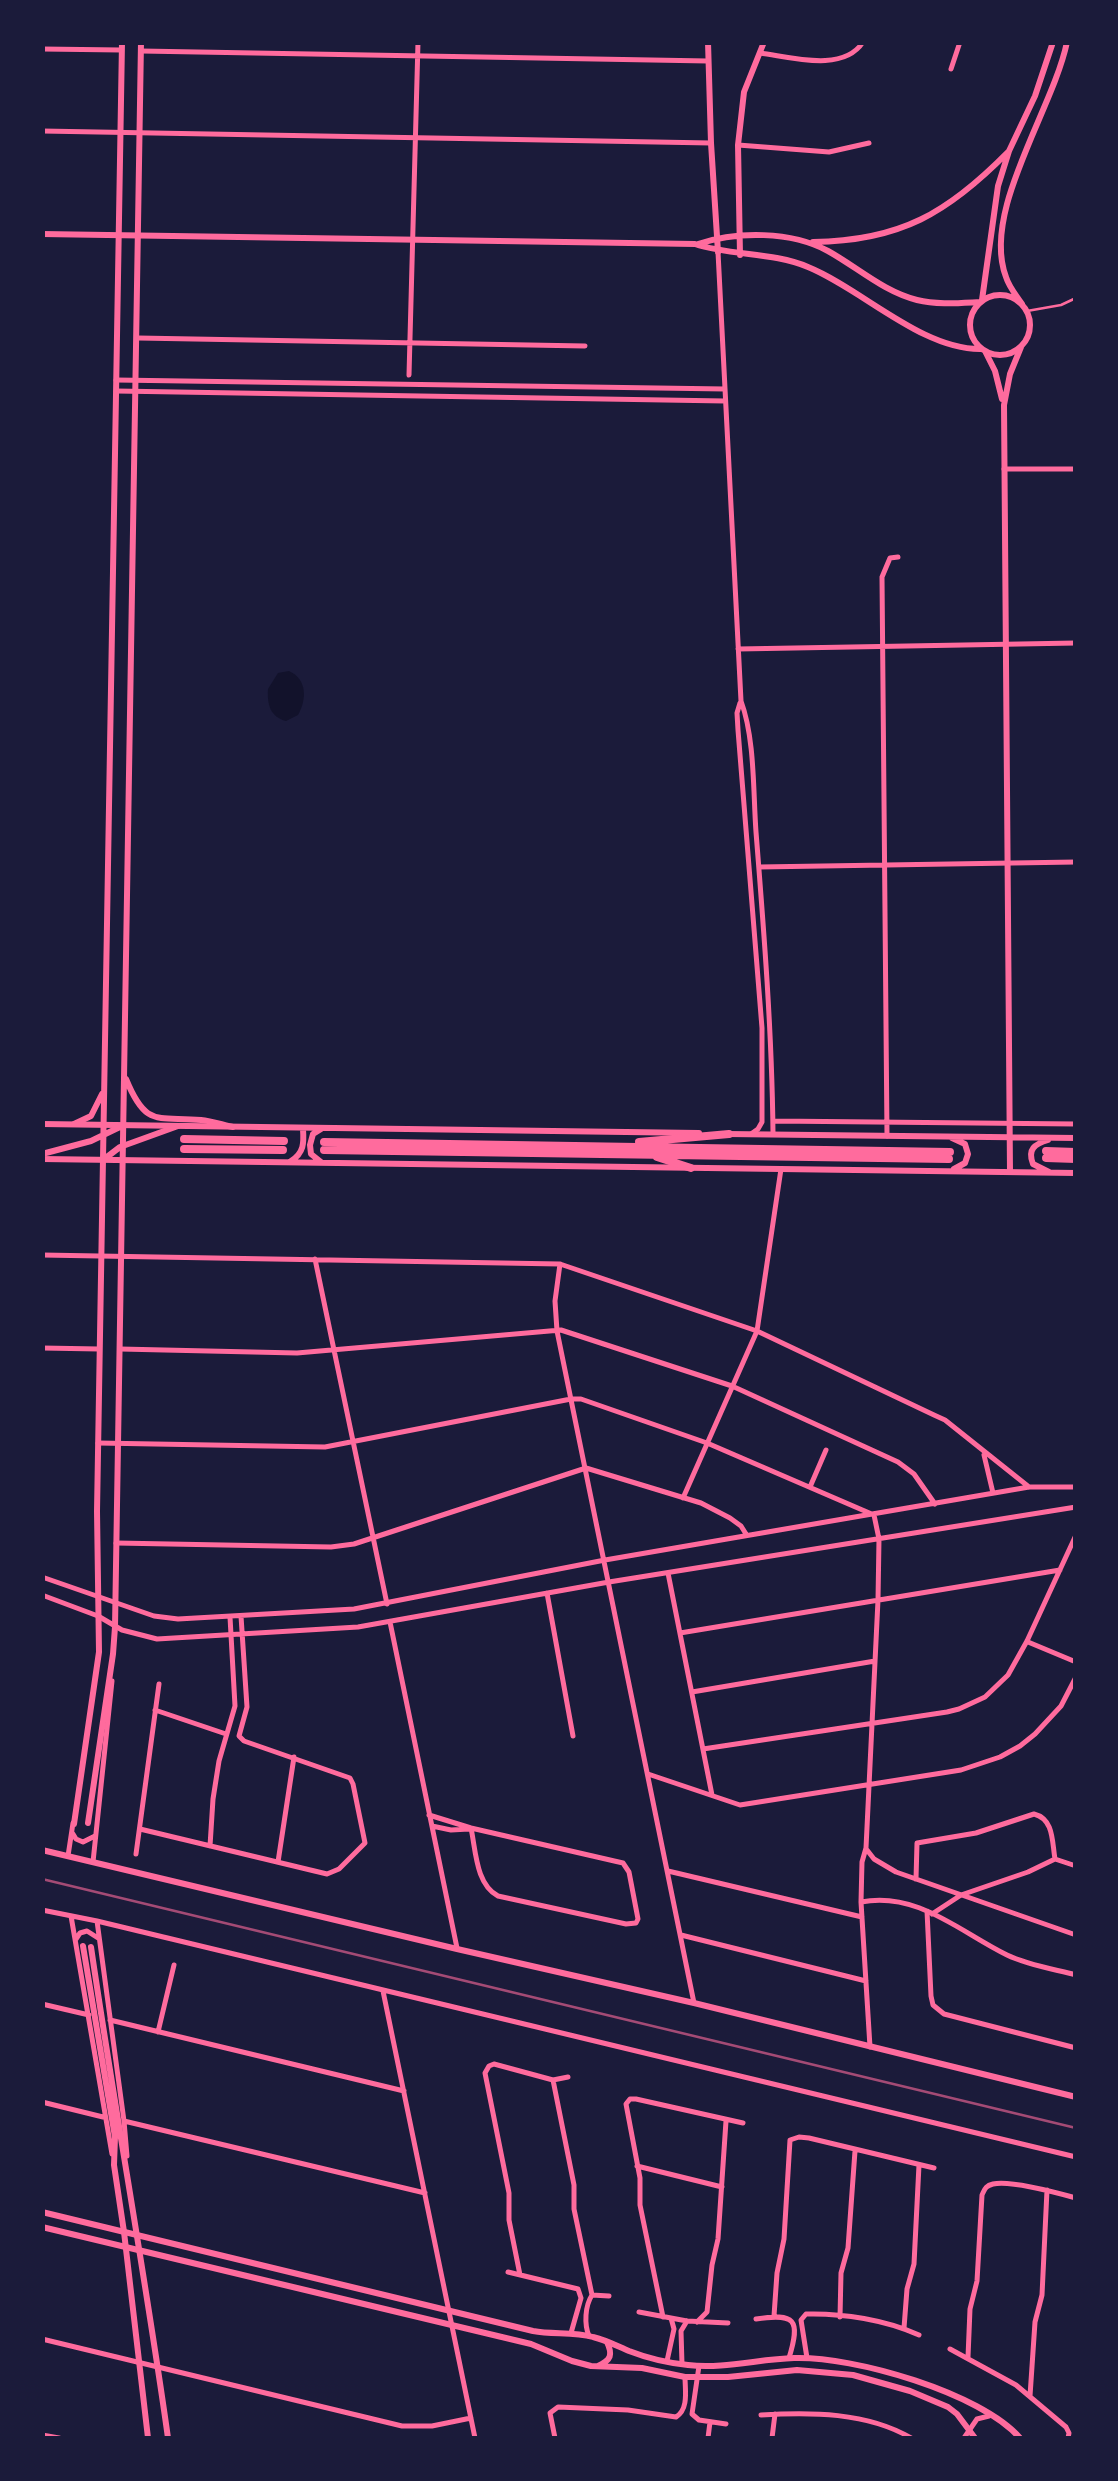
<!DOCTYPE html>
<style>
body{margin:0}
#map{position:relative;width:1118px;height:2481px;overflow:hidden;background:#1b1b3a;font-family:"IBM Plex Sans",sans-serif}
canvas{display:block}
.frame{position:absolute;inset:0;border:45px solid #1b1b3a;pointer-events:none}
</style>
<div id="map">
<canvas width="1118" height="2481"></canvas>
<div class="frame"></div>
</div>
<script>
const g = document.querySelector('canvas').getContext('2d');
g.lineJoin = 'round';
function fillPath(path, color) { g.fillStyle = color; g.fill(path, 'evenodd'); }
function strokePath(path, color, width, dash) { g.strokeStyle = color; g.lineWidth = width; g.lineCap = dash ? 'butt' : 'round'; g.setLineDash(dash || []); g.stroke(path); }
const water = new Path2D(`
 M289 671C307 679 307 699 298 715L286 721C270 717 267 704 268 689L278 673Z`);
const service = new Path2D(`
 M1027 311 1061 305 1076 298`);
const minor = new Path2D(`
 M42 49 121 50
 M141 51 708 61
 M760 53C791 57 843 73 863 42
 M951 69 960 42
 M42 131 711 143
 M738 145 829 152 869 143
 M718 252 741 701C755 739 753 791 756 832 764 932 772 1033 773 1133
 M138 338 585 346
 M409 375 418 42
 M116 380 725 389
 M116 391 725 401
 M1004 469H1076
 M738 649 1076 643
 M740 703 737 713 738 730 762 1028V1122L758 1129 751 1134
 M759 867 1076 862
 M774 1121 1076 1124
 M887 1136 882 577 890 558 898 557
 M42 1255 560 1264 757 1331 934 1415 945 1420 1029 1487
 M315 1259 387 1604
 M560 1264 555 1301 557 1331 694 2003
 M42 1348 99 1349
 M120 1349 297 1353 561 1330 732 1386 898 1462 914 1474 935 1504
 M98 1443 325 1447 571 1399H581L707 1443 874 1515 879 1539 878 1600 866 1848 862 1862 861 1902 870 2047
 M984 1455 993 1493
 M810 1487 826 1450
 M683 1498 757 1331 781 1169
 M116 1543 331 1547 354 1544 586 1468 701 1503 730 1518 741 1526 746 1534
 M668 1573 712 1795
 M42 1577 154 1616 178 1619 354 1609 605 1560 1029 1487H1076
 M547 1593 573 1736
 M42 1595 98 1616 122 1630 157 1639 358 1627 609 1582 1076 1507
 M390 1622 457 1948
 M680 1633 1060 1570
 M1028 1642 1076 1662
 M692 1692 875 1661
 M155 1710 226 1734
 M703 1749 947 1712 959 1709 985 1697 1008 1675 1027 1641 1076 1535
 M648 1774 740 1805 961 1770 1000 1757 1020 1746 1035 1734 1061 1706 1076 1677
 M429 1815 471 1828 623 1863 629 1872 638 1919 636 1923 626 1924 498 1896C476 1884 476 1852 471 1828
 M432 1826 451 1830 469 1829
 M140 1829 327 1874 339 1869 365 1843 353 1784 350 1778 244 1741 239 1736 247 1707 241 1616
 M73 1834 76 1839 83 1842 95 1836
 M210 1846 213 1799 219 1761 235 1706 230 1617
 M867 1850 874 1859 896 1872 1076 1935
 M136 1854 159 1684
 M68 1856 73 1823
 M93 1862 112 1681
 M278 1862 294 1757
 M668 1871 862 1917
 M916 1879 917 1843 976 1833 1034 1814C1054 1819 1052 1842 1055 1859
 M861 1902C917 1891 960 1932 1007 1955 1028 1965 1053 1969 1076 1975
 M42 1910 97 1921 1076 2157
 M927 1911 931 1996 933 2005 944 2014 1076 2048
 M932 1914 961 1895 1028 1872 1055 1859 1076 1866
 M71 1916 112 2154
 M97 1921 124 2121 127 2156
 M681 1935 866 1981
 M76 1939 80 1933 87 1931 98 1938
 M383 1991 475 2438
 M42 2004 89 2015
 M110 2020 404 2091
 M158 2032 174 1965
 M553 2080 574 2185V2209L592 2295C585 2306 584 2324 589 2336
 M42 2102 103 2117
 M124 2121 425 2193
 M637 2166 722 2187
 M508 2272 578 2289 581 2298 571 2333
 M520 2275 509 2220V2193L485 2073 489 2066 494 2064 553 2080 568 2077
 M592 2295 609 2296
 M639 2312 687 2321 728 2323
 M774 2316 777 2273 784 2239 790 2140 799 2137 809 2138 934 2168
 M663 2317 640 2205V2178L626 2104 630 2099H636L743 2123
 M840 2317 841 2273 848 2248 855 2151
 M756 2319C795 2313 801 2319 789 2358
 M697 2322 707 2312 712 2265 718 2239 726 2121
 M904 2328 907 2289 914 2264 919 2165
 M42 2339 402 2426H432L471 2418
 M950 2349 1016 2385 1066 2427 1069 2433 1068 2438
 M968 2357 970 2309 977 2281 982 2195C985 2189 985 2186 993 2184 1010 2180 1058 2193 1076 2198
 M807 2358 801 2320 806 2314C843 2313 886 2320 919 2335
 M667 2361 674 2329 671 2318
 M682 2364 681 2331 687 2321
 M699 2366 692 2414 699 2420 726 2424
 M1030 2396 1035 2322 1042 2295 1047 2190
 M761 2415C810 2412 867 2412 911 2438
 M42 2435 59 2438
 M555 2438 550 2413 558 2407 628 2410 676 2417C689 2409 685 2390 685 2377
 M708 2438 710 2422
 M772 2438 775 2414
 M964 2438 977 2419 989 2416`);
const tertiary = new Path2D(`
 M708 42 711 143 718 252
 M42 234 695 244C731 256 773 252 808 267 862 289 922 350 981 349
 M813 242C900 241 948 213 1008 152
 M698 244C737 231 791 231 828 251 857 267 884 292 917 300 937 305 959 303 980 302
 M740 255 738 145 744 92 764 42
 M970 325a30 30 0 1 1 60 0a30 30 0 1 1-60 0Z
 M982 300 998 186 1009 151 1035 96 1053 42
 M1022 304C1016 295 1009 287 1006 277 981 211 1053 110 1067 42
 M985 351 995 371 1002 399
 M42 1124 699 1133
 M727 1134 1076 1138
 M952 1138 965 1144 968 1154 965 1163 954 1169
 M1048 1140C1035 1144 1027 1149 1033 1164L1049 1172
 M42 1159 1076 1173
 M291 1161C304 1153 304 1143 303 1129
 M321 1162 311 1154 310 1145 313 1134 321 1129
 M1010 1172 1004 405 1010 374 1021 347
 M42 1850 457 1949 694 2003 1076 2097
 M42 2212 533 2331C553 2335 573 2331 593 2337 606 2340 617 2346 629 2351 647 2358 668 2363 688 2365 724 2369 759 2359 794 2358 854 2356 981 2393 1020 2438
 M42 2227 531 2344 572 2361 591 2366 642 2368 685 2377H728L797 2370 853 2375 910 2391 948 2407 957 2414 975 2438
 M598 2366C611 2360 613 2355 607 2342`);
const secondary = new Path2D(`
 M126 1079C146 1128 157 1116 201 1120 212 1121 223 1125 233 1127
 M74 1124 91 1116 102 1094
 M42 1154 91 1141 124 1125
 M103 1160 120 1147 178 1126
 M88 1823 113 1654 115 1627 141 42
 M74 1824 99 1652 97 1511 122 42
 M83 1946 115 2137 114 2165 124 2232 148 2438
 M91 1947C115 2111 145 2274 168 2438`);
const trunk = new Path2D(`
 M184 1139 284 1141
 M324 1142 950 1152
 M639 1142 729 1134
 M184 1149 283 1150
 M324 1150 949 1159
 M1046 1151 1076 1152
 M657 1157 691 1168
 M1046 1158 1076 1159`);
const rail = new Path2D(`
 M42 1879 1076 2128`);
fillPath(water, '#12122b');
strokePath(service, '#ff6b9d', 2.5);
strokePath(minor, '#ff6b9d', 5);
strokePath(tertiary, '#ff6b9d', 6);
strokePath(secondary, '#ff6b9d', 6);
strokePath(trunk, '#ff6b9d', 8);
strokePath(rail, '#a44b75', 2.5);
</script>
